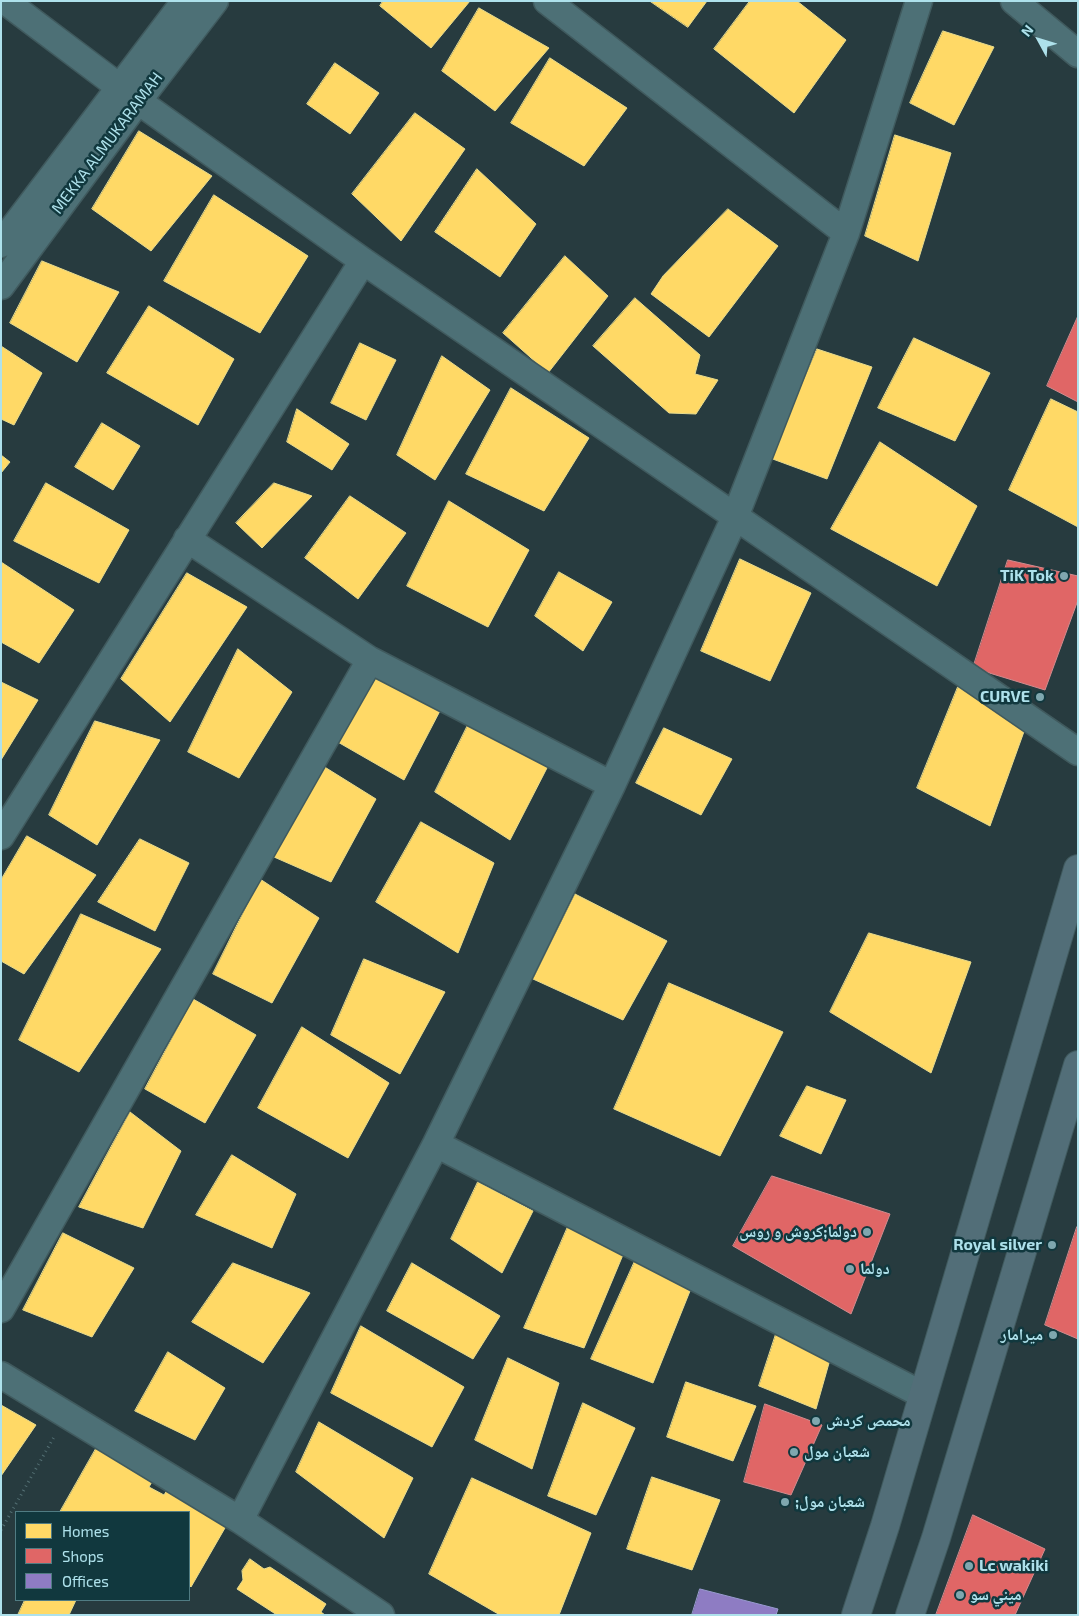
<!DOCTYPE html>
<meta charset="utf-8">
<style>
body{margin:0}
#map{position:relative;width:1079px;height:1616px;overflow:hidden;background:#273b3f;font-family:"Exo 2",sans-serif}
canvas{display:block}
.frame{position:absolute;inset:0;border:2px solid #aee1eb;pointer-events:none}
.legend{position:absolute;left:15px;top:1511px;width:175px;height:90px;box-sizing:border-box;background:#11383e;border:1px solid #507c83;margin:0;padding:6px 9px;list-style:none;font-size:15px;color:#aee1eb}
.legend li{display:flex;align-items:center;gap:10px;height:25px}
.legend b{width:25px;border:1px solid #507c83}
.north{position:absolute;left:1014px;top:15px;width:50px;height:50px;-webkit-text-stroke:4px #11383e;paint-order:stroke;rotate:309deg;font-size:14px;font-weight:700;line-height:20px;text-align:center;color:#aee1eb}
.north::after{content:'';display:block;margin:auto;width:18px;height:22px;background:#aee1eb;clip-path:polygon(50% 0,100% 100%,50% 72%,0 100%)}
</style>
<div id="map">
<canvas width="1079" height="1616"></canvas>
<div class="frame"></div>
<ul class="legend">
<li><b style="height:14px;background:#ffd966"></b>Homes</li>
<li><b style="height:14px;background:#e06666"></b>Shops</li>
<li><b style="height:14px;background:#8e7cc3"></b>Offices</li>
</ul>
<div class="north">N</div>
</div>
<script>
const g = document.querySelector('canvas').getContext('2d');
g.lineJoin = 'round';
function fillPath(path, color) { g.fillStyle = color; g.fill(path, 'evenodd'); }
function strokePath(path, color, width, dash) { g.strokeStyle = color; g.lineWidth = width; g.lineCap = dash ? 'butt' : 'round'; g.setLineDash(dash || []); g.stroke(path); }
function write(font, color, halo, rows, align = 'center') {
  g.font = font + ' "Exo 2","Noto Naskh Arabic",sans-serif'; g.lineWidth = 5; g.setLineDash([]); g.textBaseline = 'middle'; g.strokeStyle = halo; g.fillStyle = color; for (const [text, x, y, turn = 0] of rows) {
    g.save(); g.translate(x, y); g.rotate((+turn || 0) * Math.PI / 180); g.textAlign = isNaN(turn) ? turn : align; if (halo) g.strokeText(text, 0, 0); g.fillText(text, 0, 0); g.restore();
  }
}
const homes = new Path2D(`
 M383 1H470L431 48 380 6Z
 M650 1H707L688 27Z
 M750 1H797L846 40 794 113 714 49Z
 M479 8 549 48 495 111 442 71Z
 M943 31 994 47 954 125 910 103Z
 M550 58 627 108 584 166 511 123Z
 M335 63 379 93 350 134 307 104Z
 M415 113 465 149 401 241 352 194Z
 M139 131 212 176 151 251 92 209Z
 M895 135 951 153 918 261 865 236Z
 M477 169 536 224 500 277 435 232Z
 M214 195 308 256 260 333 164 281Z
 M728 209 778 246 709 337 651 294 663 276Z
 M565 256 608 296 548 373 503 333Z
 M42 261 119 292 77 362 10 323Z
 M635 298 700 355 695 374 718 380 696 414 669 413 593 346Z
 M149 306 234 359 198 425 107 373Z
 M914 338 990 373 955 441 878 408Z
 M360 343 396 360 366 420 331 403Z
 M1 346 42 373 14 425 1 419Z
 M817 349 872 367 827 479 770 458Z
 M442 356 490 390 435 480 397 455Z
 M511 388 589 438 544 511 466 474Z
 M1051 399 1078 412V527L1009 490Z
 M297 409 349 444 332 470 287 442Z
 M102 423 140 446 113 490 75 467Z
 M880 442 977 506 937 586 831 529Z
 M1 455 10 462 1 473Z
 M46 483 129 530 99 583 14 541Z
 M274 483 312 496 262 548 236 523Z
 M350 496 406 533 358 599 305 558Z
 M449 501 529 550 488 627 407 586Z
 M740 559 811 593 770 681 701 651Z
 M1 562 74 610 39 663 1 642Z
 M559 572 612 602 583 651 535 616Z
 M187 573 247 607 170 722 121 679Z
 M238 649 292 692 239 778 188 752Z
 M377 674 442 707 404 780 336 741Z
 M1 682 38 700 1 760Z
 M958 687 1026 726 990 826 917 788Z
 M95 721 160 740 97 845 49 815Z
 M469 723 548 766 510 840 435 792Z
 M664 728 732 759 701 815 636 783Z
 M323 766 376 799 331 882 274 857Z
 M421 822 494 863 458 953 376 902Z
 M27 836 96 875 24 974 1 961V880Z
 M140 839 189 863 155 931 98 902Z
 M260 879 319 918 272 1003 213 974Z
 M575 894 667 941 623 1020 533 979Z
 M81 914 161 949 79 1072 19 1040Z
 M869 933 971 962 931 1073 830 1012Z
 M364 959 445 992 400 1074 331 1035Z
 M669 983 783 1032 720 1156 614 1109Z
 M193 999 256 1035 205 1123 145 1089Z
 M302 1027 389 1083 348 1158 258 1108Z
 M807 1086 846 1100 821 1154 780 1136Z
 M130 1112 181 1151 143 1228 79 1207Z
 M232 1155 296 1194 272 1248 196 1215Z
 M478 1182 533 1211 502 1273 451 1239Z
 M570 1222 625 1250 584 1348 524 1328Z
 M63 1233 134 1268 92 1337 23 1310Z
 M635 1261 690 1291 653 1383 591 1359Z
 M233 1263 310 1293 263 1363 192 1322Z
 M412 1263 500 1316 473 1359 387 1311Z
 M361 1326 464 1387 432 1447 331 1393Z
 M777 1331 831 1356 816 1409 759 1386Z
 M168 1352 225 1388 195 1440 135 1411Z
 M508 1358 559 1383 532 1469 475 1440Z
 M686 1382 756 1406 733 1461 667 1437Z
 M583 1403 635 1428 596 1515 548 1496Z
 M1 1405 36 1425 1 1476Z
 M319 1422 413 1478 384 1538 296 1472Z
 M97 1447 153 1480 149 1487 164 1495 169 1487 229 1521 191 1587 189 1585V1512H60Z
 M652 1477 720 1500 692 1570 627 1549Z
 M472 1478 591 1533 559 1615H500L429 1574Z
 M250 1559 264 1569 270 1567 326 1604 321 1612 325 1615H277L237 1589 243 1580 242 1571Z
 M25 1600H76L69 1615H18Z`);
const shops = new Path2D(`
 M1078 316V402L1047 386Z
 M1008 560 1078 576V600L1045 690 973 668Z
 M772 1176 890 1214 851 1314 733 1246Z
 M1077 1227 1078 1228V1339L1045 1325Z
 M765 1404 822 1425 791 1495 744 1482Z
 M973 1515 1045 1549 1015 1615H936Z`);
const offices = new Path2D(`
 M700 1589 778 1609 776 1615H692Z`);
const path = new Path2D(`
 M1 1530 54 1437`);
const minor = new Path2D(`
 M5 1 138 101 363 261 1078 752
 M547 1 846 233
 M1014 1 1078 54
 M1 244 185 1
 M1 286 138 101 215 1
 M187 539 370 660 612 785
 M1 836 363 261
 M436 1144 923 1395
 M1 1309 370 660
 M1 1375 240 1520 381 1615
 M240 1520 436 1144 612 785 735 517 846 233 919 1`);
const primary = new Path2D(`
 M856 1615 885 1526 1078 869
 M910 1615 936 1538 1078 1065`);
const markers = [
 [1064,576,5,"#7fa7af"],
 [1040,697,5,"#7fa7af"],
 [867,1232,5,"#7fa7af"],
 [1052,1245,5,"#7fa7af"],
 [850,1269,5,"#7fa7af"],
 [1053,1335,5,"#7fa7af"],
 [816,1421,5,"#7fa7af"],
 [794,1452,5,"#7fa7af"],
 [785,1502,5,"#7fa7af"],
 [969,1566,5,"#7fa7af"],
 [960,1595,5,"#7fa7af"]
];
const streetNames = [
 ["MEKKA ALMUKARAMAH",107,143,-53]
];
const poiNames = [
 ["TiK Tok",1054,576,"right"],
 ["CURVE",1030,697,"right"],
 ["دولما;كروش و روس",857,1232,"right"],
 ["Royal silver",1042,1245,"right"],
 ["دولما",860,1269],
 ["ميرامار",1043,1335,"right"],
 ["محمص كردش",826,1421],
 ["شعبان مول",804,1452],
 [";شعبان مول",795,1502],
 ["Lc wakiki",979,1566],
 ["ميني سو",970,1595]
];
fillPath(homes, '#ffd966');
strokePath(homes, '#e7db8e', 1);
fillPath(shops, '#e06666');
strokePath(shops, '#d18b8e', 1);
fillPath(offices, '#8e7cc3');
strokePath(offices, '#989acf', 1);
strokePath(minor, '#405a5e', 29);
strokePath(primary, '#405a5e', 30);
strokePath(path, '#536f73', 3, [1, 4]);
strokePath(minor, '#4d7076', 26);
strokePath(primary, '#526e78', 28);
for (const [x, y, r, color] of markers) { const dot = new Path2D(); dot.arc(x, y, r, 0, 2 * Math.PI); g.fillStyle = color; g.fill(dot); strokePath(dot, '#11383e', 2); }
write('16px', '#aee1eb', '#11383e', streetNames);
write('bold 16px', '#aee1eb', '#11383e', poiNames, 'left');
</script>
